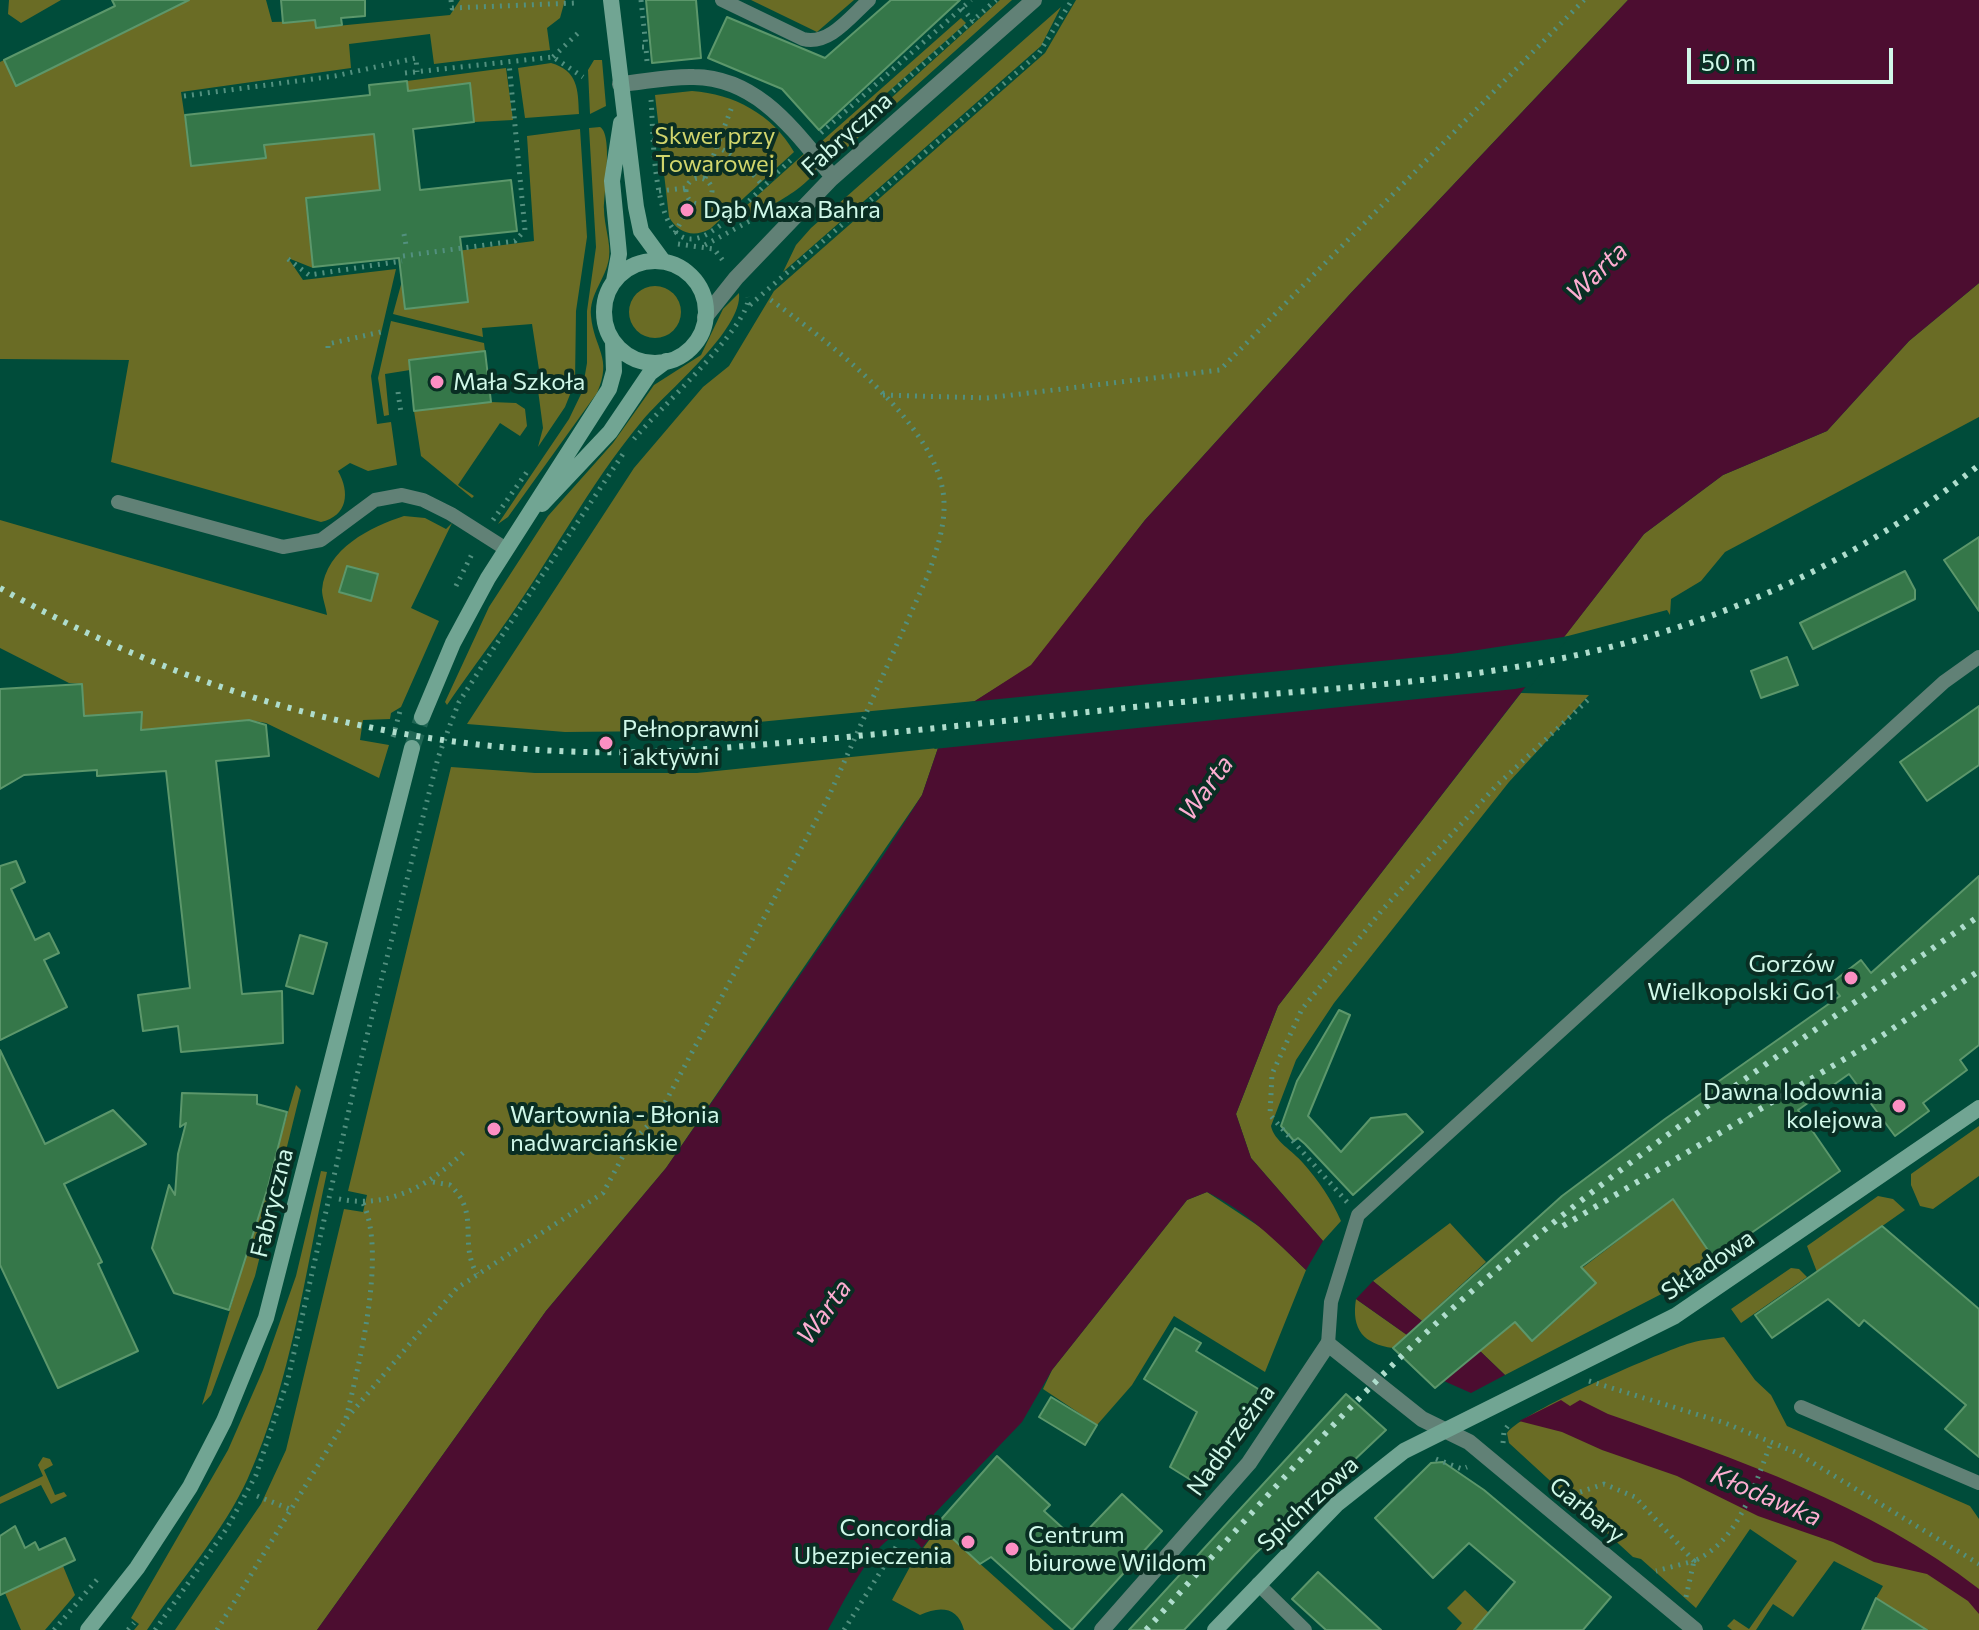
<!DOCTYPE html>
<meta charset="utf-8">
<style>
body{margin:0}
#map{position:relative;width:1979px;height:1630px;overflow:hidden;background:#004c3a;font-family:Commissioner,sans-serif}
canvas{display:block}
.scale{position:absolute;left:1687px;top:48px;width:206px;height:36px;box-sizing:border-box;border:4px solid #d0f8e9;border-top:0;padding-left:10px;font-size:24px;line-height:28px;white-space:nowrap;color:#d0f8e9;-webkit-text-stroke:6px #092e23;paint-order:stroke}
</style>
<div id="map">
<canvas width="1979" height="1630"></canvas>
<div class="scale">50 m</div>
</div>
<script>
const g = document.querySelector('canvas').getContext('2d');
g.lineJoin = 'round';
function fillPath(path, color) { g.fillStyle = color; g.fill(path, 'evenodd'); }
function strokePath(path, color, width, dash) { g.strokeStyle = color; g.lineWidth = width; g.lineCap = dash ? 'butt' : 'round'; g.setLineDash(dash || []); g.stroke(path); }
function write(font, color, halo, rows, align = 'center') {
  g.font = font + ' Commissioner,sans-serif'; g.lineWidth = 8; g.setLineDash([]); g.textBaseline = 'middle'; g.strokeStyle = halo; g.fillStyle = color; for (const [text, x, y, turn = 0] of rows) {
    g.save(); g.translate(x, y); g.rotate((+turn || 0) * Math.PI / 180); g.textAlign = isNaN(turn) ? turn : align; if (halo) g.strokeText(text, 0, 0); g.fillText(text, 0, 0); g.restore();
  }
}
const green = new Path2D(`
 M9 0H61L21 23 8 14Z
 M189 0H266L272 22 312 21 315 15 316 28 450 15 460 0H565L560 18 547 28 550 50 434 64 430 34 349 44 351 68 181 92 192 166 266 158 264 145 374 134 380 190 306 199 313 268 288 258 303 280 396 269 371 376 377 424 391 422 397 465 368 471 350 463 338 471C350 492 348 516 321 522L111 462 129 360 0 359V62L4 60 16 85Z
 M751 0H854L817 32Z
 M1000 0H1012L840 154H829Z
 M1076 0H1628L1349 295 1145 520 1031 666 975 701 666 731 565 732 467 724 634 468 703 387 729 366 774 291 1045 53Z
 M1061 7 1041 46 783 272 796 245 811 228Z
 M961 18 966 23 827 146 822 141Z
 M594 60H602L606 106 590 114 588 70Z
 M551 63C578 71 578 89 579 114L525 118 518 68Z
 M506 68 513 120 474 122 470 84 408 91 407 81Z
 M692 91C734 94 772 114 794 152L710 229C693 238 678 233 669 217L655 95Z
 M600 127C613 134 604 192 604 209 604 226 611 242 609 258 606 279 589 294 591 316 594 349 613 357 597 393L508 517 498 524 569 419 582 392 587 363V311L596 247 589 128Z
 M580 129 587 237 576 311 575 382 565 407 538 447 543 428 538 390 542 389 532 324 482 328 483 337 393 314 402 281 405 309 426 255 534 241 527 136Z
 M806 152 817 168C809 189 749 220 727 223Z
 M1979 283V417L1725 552 1701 581 1671 599 1670 615 1667 610 1564 637 1644 534 1723 475 1827 431 1909 341Z
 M629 312a26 26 0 1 1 52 0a26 26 0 1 1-52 0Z
 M739 293C743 330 666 392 642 421 587 487 549 563 499 632 484 653 464 680 447 705L445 702 489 607 548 516 613 443 654 385 701 355 723 309Z
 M391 321 484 343 485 351 409 360 410 370 385 374 389 415 384 416 378 378Z
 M491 402 516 403 525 409 527 426 520 436 500 423 458 485 474 496 472 498 421 456 414 411Z
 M404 516 425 518 446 529 452 523 411 608 439 621 401 707 391 713 390 719 363 720 360 740 389 745 379 778 266 723 249 720 141 730 142 713 84 716 81 684 69 683 0 648V520L327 615C326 607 322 597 322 590 326 548 371 527 404 516Z
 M1521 693 1589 695 1509 782 1334 1003 1296 1060 1271 1126C1274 1141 1293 1151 1303 1163 1318 1180 1332 1200 1341 1221L1323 1241 1251 1158 1236 1114 1278 1006Z
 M938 748 922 795 666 1168 546 1311 317 1630H175L261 1504 286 1450 344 1209 363 1212 367 1195 348 1191 451 767 535 773H697Z
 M296 1085 301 1090 255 1276 211 1395 202 1405Z
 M1979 1126V1176L1933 1209 1920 1206 1911 1185V1174Z
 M321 1171 327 1172C305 1273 291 1382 248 1478 223 1533 180 1580 147 1630H134L139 1624 131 1618 228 1450 263 1370 296 1276Z
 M1207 1192 1266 1231 1306 1270 1265 1372 1174 1316 1132 1385 1097 1425 1043 1389 1052 1370 1187 1200Z
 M1878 1196 1893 1199 1905 1210 1817 1272 1807 1246Z
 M1673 1199 1713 1259 1673 1288 1505 1375 1480 1351 1515 1322 1533 1341 1561 1316 1544 1297Z
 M1450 1223 1486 1262 1422 1321 1373 1281Z
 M1791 1268 1799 1269 1807 1277 1741 1323 1731 1309Z
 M1356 1299 1407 1335 1393 1348C1364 1344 1351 1330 1356 1299Z
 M1724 1337 1755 1380 1771 1395 1787 1426 1970 1506 1979 1519V1630H1927L1876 1598 1883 1586 1834 1561 1793 1617 1773 1604 1756 1630H1732L1727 1626 1734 1619 1749 1629 1797 1561 1750 1529 1696 1608 1641 1559 1633 1557 1509 1443 1507 1433C1523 1411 1655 1355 1687 1344 1699 1340 1712 1339 1724 1337Z
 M43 1457 50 1459 53 1465 44 1470 55 1495 64 1492 67 1496 51 1504 41 1485 0 1504V1497L43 1476 38 1465Z
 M939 1527 1054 1630H964C958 1606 939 1606 920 1615L892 1600 912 1563Z
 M63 1566 75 1595 45 1630H21L5 1593Z
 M1465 1590 1489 1613 1476 1630H1456L1462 1623 1447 1608Z`);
const water = new Path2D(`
 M1628 0H1979V283L1909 341 1827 431 1723 475 1644 534 1278 1006 1236 1114 1251 1158 1323 1241 1306 1270C1275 1240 1246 1211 1207 1192L1187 1200 1052 1370 1022 1422 934 1514V1533L922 1548C918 1544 912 1537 907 1535 880 1524 840 1610 828 1630H317L546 1311 666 1168 883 856 922 795 938 748 975 701 1031 665 1145 520 1349 295Z
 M1373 1281 1422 1321 1407 1335 1356 1299Z
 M1480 1351 1505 1375 1471 1393 1444 1381Z
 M1561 1400 1570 1406 1580 1400 1608 1414C1738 1460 1870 1504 1979 1589V1614L1968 1601 1927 1574 1874 1562 1833 1542 1758 1516 1677 1476 1602 1450 1562 1432 1519 1421Z`);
const pier = new Path2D(`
 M1570 636 1531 686 1515 689 934 749 969 702 1451 654Z`);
const building = new Path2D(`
 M112 0H189L16 86 4 60 115 6Z
 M281 0H365V16L341 18 342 25 316 28 315 20 283 23Z
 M646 0H696L701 58 652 63Z
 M891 0H960L819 130 782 89 708 58 727 17 825 58Z
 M407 81 408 91 470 83 474 122 413 129 420 190 511 180 517 231 460 237 468 302 405 309 399 258 313 267 306 198 380 190 374 134 264 145 266 158 191 166 185 115 370 95 369 85Z
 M485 351 491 402 414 411 409 360Z
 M1979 537V611L1944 560Z
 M347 566 378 574 371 601 339 592Z
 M1905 571 1915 590V599L1813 649 1800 623Z
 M1787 657 1798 685 1761 698 1751 671Z
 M82 684 84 716 142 712 141 730 249 720 266 725 269 756 216 761 242 994 282 991 283 1043 181 1052 178 1026 143 1031 138 995 190 988 166 771 97 776V770L24 775 0 789V689Z
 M1979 706V765L1927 801 1900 762Z
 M16 861 25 882 11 889 35 940 49 933 59 953 44 960 67 1007 0 1040V866Z
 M1979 876V1045L1960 1060 1967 1070 1923 1103 1929 1111 1895 1136 1849 1074 1798 1110 1840 1171 1714 1259 1673 1199 1581 1267 1596 1283 1532 1341 1515 1322 1435 1388 1393 1348 1562 1196 1665 1119 1840 996 1830 984 1861 960 1871 973Z
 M300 935 327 943 313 994 286 986Z
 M1339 1010 1350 1015 1308 1116 1341 1152 1371 1118 1406 1114 1423 1132 1353 1195 1305 1144 1298 1138 1294 1141 1281 1126 1297 1081Z
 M0 1050 45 1144 113 1110 146 1144 64 1184 102 1262 98 1264 138 1351 58 1388 0 1265Z
 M182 1093 257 1095V1104L287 1112 268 1187 229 1310 174 1293 152 1248 169 1185 175 1195 178 1154 186 1123 180 1127Z
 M1882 1226 1979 1309V1457L1945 1429 1966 1405 1864 1320 1859 1326 1828 1299 1772 1338 1755 1315Z
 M1175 1328 1201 1343 1196 1351 1260 1390 1202 1487 1170 1467 1197 1412 1144 1379Z
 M1346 1394 1386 1430 1255 1554 1184 1630H1129Z
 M1051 1397 1097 1425 1085 1445 1039 1417Z
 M997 1456 1050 1505 1044 1511 1077 1541 1122 1494 1162 1531 1072 1630 991 1557 980 1564 937 1524Z
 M1443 1462 1484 1490 1611 1597 1583 1630H1474L1515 1582 1469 1543 1433 1578 1375 1518 1431 1463Z
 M15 1526 25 1548 35 1542 39 1550 65 1538 75 1560 0 1595V1536Z
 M1318 1572 1381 1630H1326L1292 1599Z
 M1876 1598 1927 1630H1862Z`);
const secondaryTunnel = new Path2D(`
 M412 748 422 717`);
const path = new Path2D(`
 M451 0 452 8 575 3
 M641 0 646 47
 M962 8 973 21
 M642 47H646L647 62
 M553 57 578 33
 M405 73 553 57 583 77
 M184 96 335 76 416 58 417 72
 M651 100C654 131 650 269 709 233 739 215 766 182 792 159
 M875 107 996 0
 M821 133 971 0
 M652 141C705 138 729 143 763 186
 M686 191a13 13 0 1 1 26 0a13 13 0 1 1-26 0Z
 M705 178 733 104
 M659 191 686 188
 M709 199 726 219
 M675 233 689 206
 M404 234 406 245
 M678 244 714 249 724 262
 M705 245 770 210
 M403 256 515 241 525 230 509 63
 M288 259 309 275 402 261
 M750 305 1039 53 1072 0
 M328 348V344L385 331
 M398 392 401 413
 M883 395 987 398 1220 370 1584 0
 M634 439C655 413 752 324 748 297
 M493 520 529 469
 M456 586 473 552
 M393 737 400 711
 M433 1182 450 1185C481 1214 458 1241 477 1274
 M339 1199C390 1209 430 1185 465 1151
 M1347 1202 1270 1115 1272 1074 1302 1009 1383 909 1496 786 1589 699
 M1589 1381 1725 1423 1795 1452 1979 1564
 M346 1418C359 1365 387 1253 363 1203
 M1503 1443 1504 1431 1510 1423
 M1436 1459 1462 1469 1467 1467
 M257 1496 292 1510
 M1565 1497 1604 1484 1635 1497 1694 1561 1656 1571
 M1686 1597 1694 1561C1739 1541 1754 1486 1771 1443
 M54 1630 100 1576
 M128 1630 134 1623
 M155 1630 227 1528 256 1475 288 1379 356 1079 438 758 450 725 459 702 501 637 623 454
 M217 1630 347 1418 457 1288 603 1193 629 1145 659 1114 828 798 928 575C936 552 945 527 944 503 943 427 824 338 768 298
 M844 1630 896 1547`);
const lane = new Path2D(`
 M722 0 803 39C829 46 851 16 869 0
 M118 502 283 547 321 540 375 500 402 495 423 500 451 514 506 549
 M1328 1344 1331 1302 1358 1215 1944 682 1979 657
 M1801 1407 1979 1483
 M1258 1584 1305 1630`);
const street = new Path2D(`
 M620 84C644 82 669 76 694 77 759 78 795 132 833 177
 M705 317 736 278 831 179 1034 0
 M1102 1630 1249 1463 1328 1344 1422 1419 1469 1442 1695 1630`);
const secondary = new Path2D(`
 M611 0 636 207 641 231 663 261
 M604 312a51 51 0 1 1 102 0a51 51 0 1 1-102 0Z
 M614 281 619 254 612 181 621 123
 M542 504 610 432 650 373 666 361
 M422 717 453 643 488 578 609 389 614 371 613 342
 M88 1630 137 1568 190 1487 224 1421 266 1318 412 748
 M1215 1630 1337 1504 1404 1451 1675 1316 1979 1108`);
const rail = new Path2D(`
 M0 588C214 708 448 765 694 750 857 738 1019 719 1182 702 1302 690 1425 685 1543 662 1702 632 1852 567 1979 465
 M1563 1226 1868 1045 1979 971
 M1146 1630C1256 1509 1363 1384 1487 1278 1641 1145 1812 1033 1979 916`);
const markers = [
 [687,210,8,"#fc8fc3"],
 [437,382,8,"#fc8fc3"],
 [606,743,8,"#fc8fc3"],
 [1851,978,8,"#fc8fc3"],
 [1899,1106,8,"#fc8fc3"],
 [494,1129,8,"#fc8fc3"],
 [968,1542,8,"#fc8fc3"],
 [1012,1549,8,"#fc8fc3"]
];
const streetNames = [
 ["Fabryczna",847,134,-42],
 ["Fabryczna",272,1203,-76],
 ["Składowa",1708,1265,-34],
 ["Nadbrzeżna",1231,1440,-54],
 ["Spichrzowa",1308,1504,-43],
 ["Garbary",1587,1510,39]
];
const parkNames = [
 ["Skwer przy",715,136],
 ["Towarowej",715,164]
];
const poiNames = [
 ["Dąb Maxa Bahra",703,210],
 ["Mała Szkoła",453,382],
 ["Pełnoprawni",622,729],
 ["i aktywni",622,757],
 ["Gorzów",1835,964,"right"],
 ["Wielkopolski Go1",1835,992,"right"],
 ["Dawna lodownia",1883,1092,"right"],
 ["kolejowa",1883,1120,"right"],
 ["Wartownia - Błonia",510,1115],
 ["nadwarciańskie",510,1143],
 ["Concordia",952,1528,"right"],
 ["Ubezpieczenia",952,1556,"right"],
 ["Centrum",1028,1535],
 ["biurowe Wildom",1028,1563]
];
const waterNames = [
 ["Warta",1597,272,-44],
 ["Warta",1206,788,-54],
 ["Warta",824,1312,-54],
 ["Kłodawka",1766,1496,23]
];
fillPath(green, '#6a6c25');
fillPath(water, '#4c0d30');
fillPath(pier, '#004c3a');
fillPath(building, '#357749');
strokePath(building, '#5c976b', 2);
strokePath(secondaryTunnel, '#1f6654', 16, [16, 8]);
strokePath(path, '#52907f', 5, [2, 6]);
strokePath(lane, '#618176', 14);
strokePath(street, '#618176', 16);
strokePath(secondary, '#71a593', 16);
strokePath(rail, '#afddcd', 6, [4, 8]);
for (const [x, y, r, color] of markers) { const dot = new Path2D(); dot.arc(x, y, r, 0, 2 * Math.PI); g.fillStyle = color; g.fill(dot); strokePath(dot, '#092e23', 3); }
write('24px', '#d0f8e9', '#092e23', streetNames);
write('24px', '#d1d56c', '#092e23', parkNames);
write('24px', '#d0f8e9', '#092e23', poiNames, 'left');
write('italic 26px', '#fdadd1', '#092e23', waterNames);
</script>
